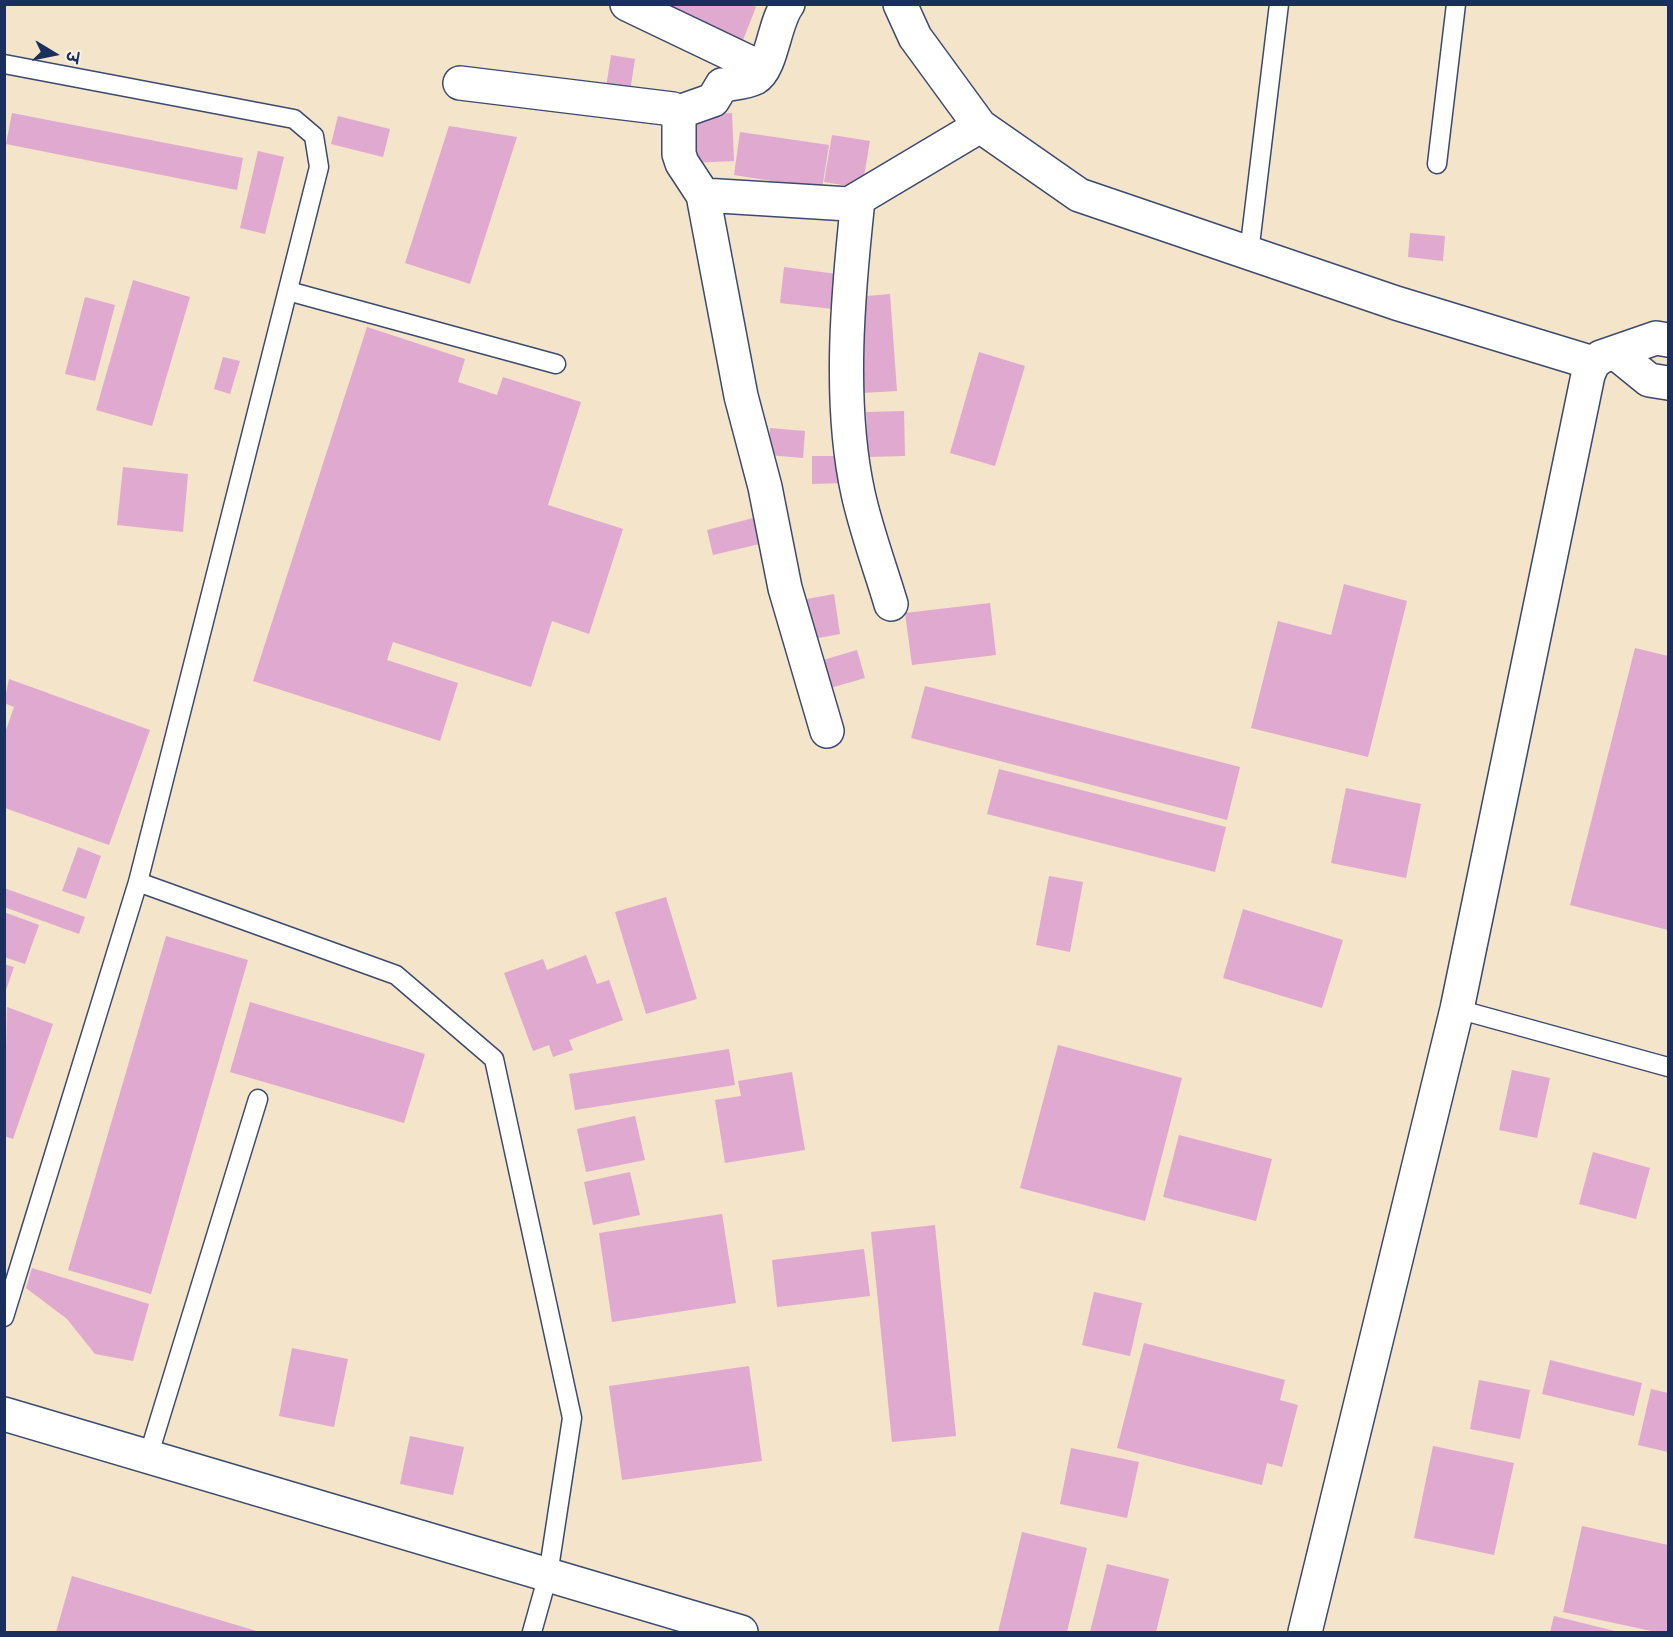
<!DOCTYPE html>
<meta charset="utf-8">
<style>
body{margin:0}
#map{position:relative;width:1673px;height:1637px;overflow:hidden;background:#f3e4ca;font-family:"Comic Neue","Playpen Sans Deva",sans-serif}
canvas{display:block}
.frame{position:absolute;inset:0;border:6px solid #1b2f5e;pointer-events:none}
.north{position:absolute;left:24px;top:24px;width:60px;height:60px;-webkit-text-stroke:4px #f7f3e8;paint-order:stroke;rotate:100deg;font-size:16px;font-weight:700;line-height:24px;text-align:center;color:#1b2f5e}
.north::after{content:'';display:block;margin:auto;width:21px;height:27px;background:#1b2f5e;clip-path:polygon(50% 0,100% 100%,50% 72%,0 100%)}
</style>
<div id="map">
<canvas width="1673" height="1637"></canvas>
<div class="frame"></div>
<div class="north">उ</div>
</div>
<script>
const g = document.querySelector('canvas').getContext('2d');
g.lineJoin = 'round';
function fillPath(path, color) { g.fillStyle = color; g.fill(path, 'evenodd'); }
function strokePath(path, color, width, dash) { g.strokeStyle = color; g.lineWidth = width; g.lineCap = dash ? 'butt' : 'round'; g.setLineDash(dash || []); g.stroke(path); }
const building = new Path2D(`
 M749 4 756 7 741 45 642 5Z
 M611 55 635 59 629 98 605 94Z
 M12 113 243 158 237 190 6 144Z
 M732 113 734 161 691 163 688 115Z
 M338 116 390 129 383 157 331 144Z
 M449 126 517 137 470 284 405 263Z
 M740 132 829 145 822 189 734 175Z
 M832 135 870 141 862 188 824 182Z
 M258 151 284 157 265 234 240 228Z
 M1410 233 1445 236 1443 261 1408 257Z
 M784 267 837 274 833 309 780 303Z
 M133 280 190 297 152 426 96 410Z
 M890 294 897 391 862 393 855 297Z
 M85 297 115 305 95 381 65 374Z
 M367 327 465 359 458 382 497 395 503 377 581 402 548 505 623 529 589 634 552 621 531 687 393 642 387 660 458 683 440 741 253 681Z
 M979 352 1025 366 995 466 950 453Z
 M223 357 240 361 230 394 214 389Z
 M904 411 905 456 868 457 866 412Z
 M770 428 805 431 803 458 768 455Z
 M812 456H846V483L812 484Z
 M123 467 188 474 183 532 117 525Z
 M761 516 768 542 713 555 707 530Z
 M1344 584 1407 601 1368 757 1251 728 1278 621 1331 635Z
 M834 594 840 634 802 641 796 601Z
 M990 603 996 655 912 665 905 613Z
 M1635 648 1668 656V930L1570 905Z
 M857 650 865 678 820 691 813 663Z
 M9 679 150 730 109 845 5 808V733L14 707 4 703Z
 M925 686 1240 767 1227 820 911 738Z
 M999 769 1226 827 1215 872 987 814Z
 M1346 788 1421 804 1406 878 1331 863Z
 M78 847 101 856 86 899 62 891Z
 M1049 876 1083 882 1070 952 1036 945Z
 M4 888 85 917 79 934 4 907Z
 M666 897 697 999 646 1014 615 912Z
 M1243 909 1343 940 1322 1008 1223 978Z
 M4 912 39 925 25 964 4 957Z
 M166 936 248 960 151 1294 68 1270Z
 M586 955 597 984 609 980 623 1020 569 1040 573 1050 553 1057 549 1045 533 1051 504 973 543 959 547 970Z
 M4 964 14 967 5 993H4Z
 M250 1002 425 1054 404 1123 230 1072Z
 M7 1007 53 1024 13 1139 4 1136Z
 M1058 1045 1182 1078 1145 1221 1020 1188Z
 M729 1049 735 1085 575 1110 569 1074Z
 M1512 1070 1550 1078 1537 1138 1499 1130Z
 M792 1072 805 1150 725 1163 715 1100 741 1096 738 1081Z
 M635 1116 645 1160 586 1172 577 1129Z
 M1179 1135 1272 1159 1256 1221 1163 1197Z
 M1593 1152 1650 1168 1636 1219 1579 1204Z
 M630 1172 640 1215 593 1225 584 1182Z
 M722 1214 736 1303 612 1322 599 1233Z
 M935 1225 956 1436 892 1442 871 1232Z
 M864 1249 870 1296 777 1307 772 1260Z
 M32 1268 149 1304 133 1361 95 1354 67 1319 26 1288Z
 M1094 1292 1142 1303 1130 1356 1082 1345Z
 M1144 1343 1285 1380 1280 1400 1298 1405 1282 1467 1267 1463 1262 1485 1117 1448Z
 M292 1348 348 1359 334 1427 279 1416Z
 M1550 1360 1642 1383 1634 1416 1542 1394Z
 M749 1366 762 1461 622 1480 609 1386Z
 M1479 1380 1530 1390 1520 1439 1470 1429Z
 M1651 1389 1668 1393V1452L1638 1445Z
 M410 1436 464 1447 453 1495 400 1484Z
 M1433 1446 1514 1463 1494 1555 1414 1538Z
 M1071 1448 1139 1462 1127 1518 1060 1504Z
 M1582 1526 1668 1545V1632H1656L1563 1612Z
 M1022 1532 1087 1548 1067 1632H998Z
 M1107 1564 1169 1579 1156 1632H1090Z
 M72 1576 260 1632H56Z
 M1554 1616 1619 1632H1550Z`);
const service = new Path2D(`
 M4 64 294 119 314 136 319 167 138 882 4 1317
 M1437 164 1456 4
 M1249 253 1279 4
 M288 291 556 364
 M138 882 396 975 494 1059 572 1418 548 1575 532 1632
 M1457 1009 1668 1067
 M148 1457 258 1099`);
const minor = new Path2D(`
 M627 4 763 69
 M900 4 915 37 980 126 1079 195 1396 303 1593 363
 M460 83 673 109 679 112V154L682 163 703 195 741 396 765 487 785 588 827 731
 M679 112 713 100 722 85C732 83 745 83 755 78 772 68 774 22 788 4
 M703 195 849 204 980 126
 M858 200C848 292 838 402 858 493 866 530 880 567 891 604
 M4 1414 741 1632`);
const tertiary = new Path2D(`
 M1617 354 1649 380 1668 383
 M1305 1632 1457 1009 1588 375 1593 363 1601 357 1656 338 1668 340`);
fillPath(building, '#e0a9cf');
strokePath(service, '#3b4a6e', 21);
strokePath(minor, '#3b4a6e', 36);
strokePath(tertiary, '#3b4a6e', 36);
strokePath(service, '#fff', 18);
strokePath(minor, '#fff', 33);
strokePath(tertiary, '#fff', 33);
</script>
